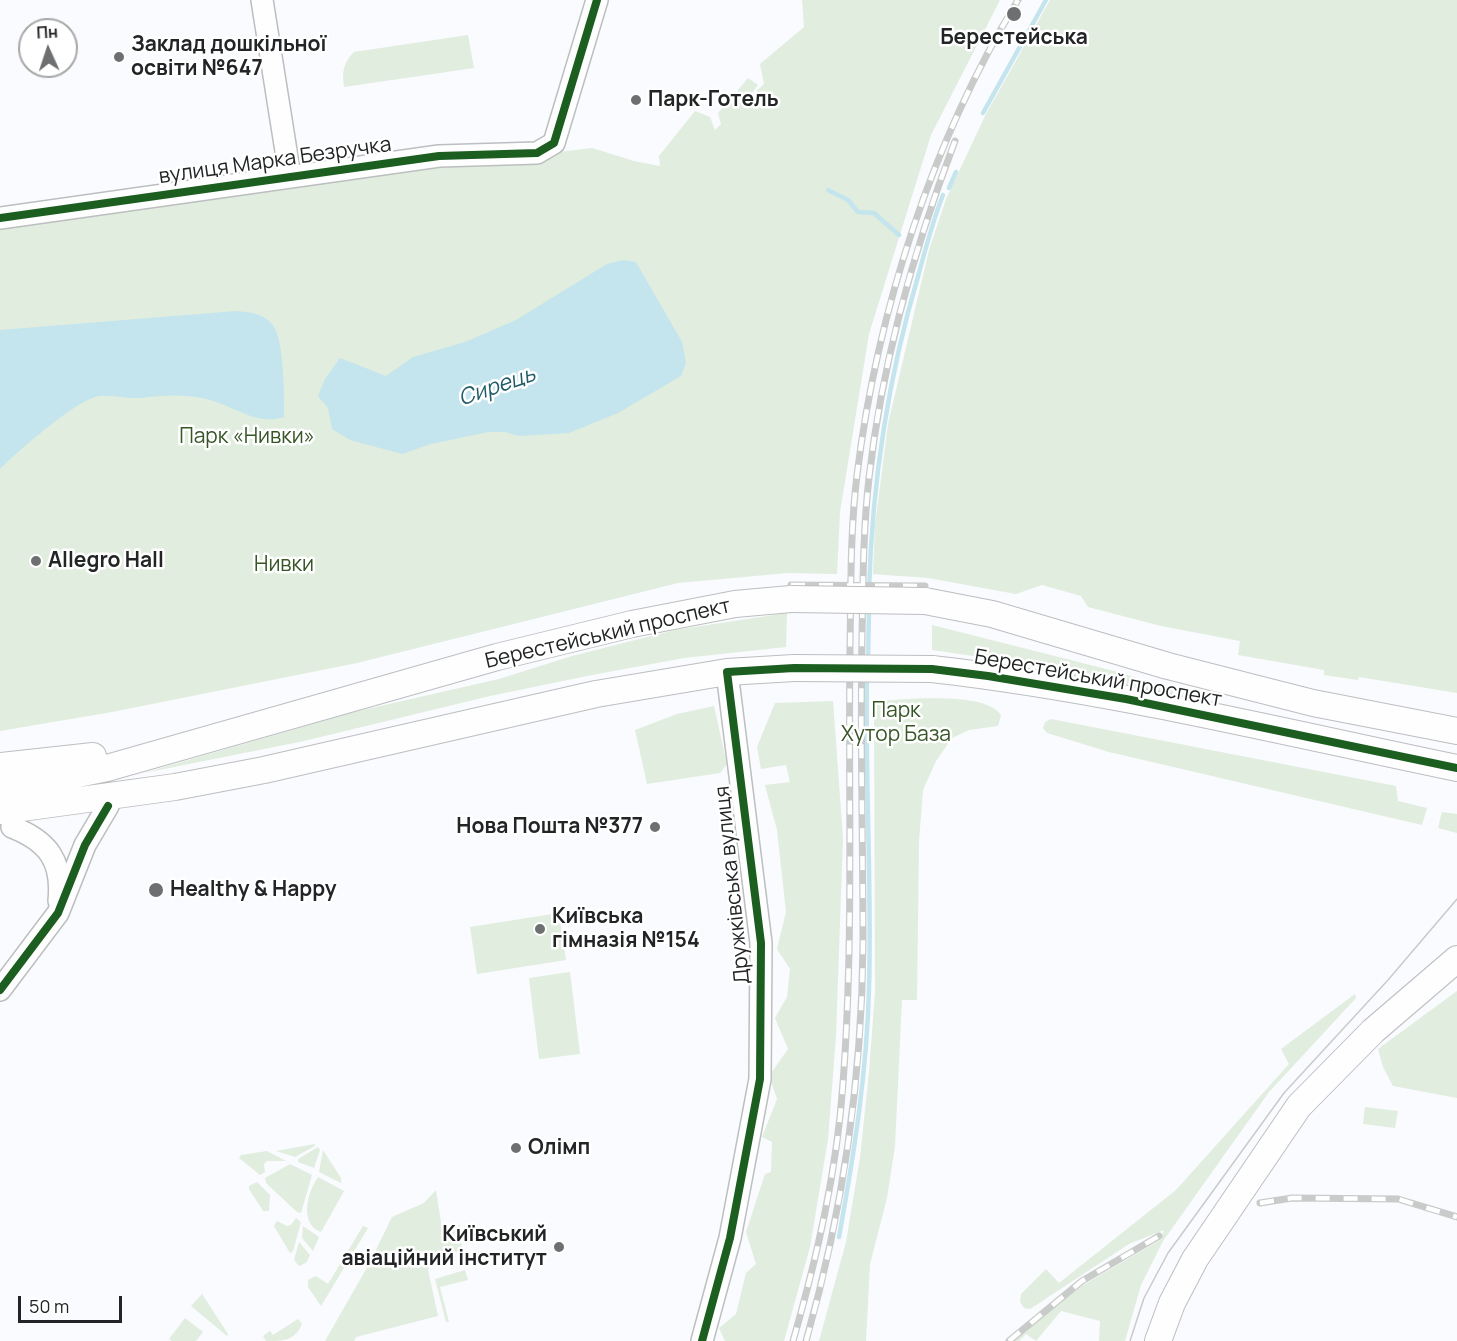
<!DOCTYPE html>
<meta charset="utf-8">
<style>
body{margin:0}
#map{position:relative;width:1457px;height:1341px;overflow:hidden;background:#f9fbfe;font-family:Manrope,sans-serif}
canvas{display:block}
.north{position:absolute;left:18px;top:18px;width:60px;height:60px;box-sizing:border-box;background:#fff;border:2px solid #a7a7a8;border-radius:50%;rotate:357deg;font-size:16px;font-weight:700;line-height:24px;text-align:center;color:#222425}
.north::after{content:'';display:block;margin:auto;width:21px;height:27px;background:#6d6f71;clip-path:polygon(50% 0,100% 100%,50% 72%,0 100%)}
.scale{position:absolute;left:18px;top:1296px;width:104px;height:27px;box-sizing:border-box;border:3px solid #222425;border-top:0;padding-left:8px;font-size:18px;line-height:21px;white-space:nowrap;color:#222425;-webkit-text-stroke:4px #fff;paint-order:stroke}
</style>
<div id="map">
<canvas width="1457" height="1341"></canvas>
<div class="north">Пн</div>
<div class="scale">50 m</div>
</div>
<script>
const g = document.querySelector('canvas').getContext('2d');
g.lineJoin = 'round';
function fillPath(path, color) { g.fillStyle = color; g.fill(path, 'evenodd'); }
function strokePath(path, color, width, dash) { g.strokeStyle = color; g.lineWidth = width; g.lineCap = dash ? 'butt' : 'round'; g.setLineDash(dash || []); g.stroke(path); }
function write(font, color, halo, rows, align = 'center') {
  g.font = font + ' Manrope,sans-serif'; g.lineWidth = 5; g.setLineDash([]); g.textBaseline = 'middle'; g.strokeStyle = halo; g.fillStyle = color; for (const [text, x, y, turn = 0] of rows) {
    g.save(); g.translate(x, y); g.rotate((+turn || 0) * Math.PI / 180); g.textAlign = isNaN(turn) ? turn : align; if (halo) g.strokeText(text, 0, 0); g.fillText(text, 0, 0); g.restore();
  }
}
const green = new Path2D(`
 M802 0H1000L931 135 869 334 840 512 837 574 788 573 678 583 357 663 112 712 0 731V226L293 184 592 148 634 161 660 166 659 156 695 111 710 117 715 130 721 124 718 113 732 97 740 100 734 95 748 78 758 85 745 102 764 84 760 64 804 27Z
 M1050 0H1457V693L1359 677 1358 680 1324 675V670L1238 655 1240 641 1161 626 1088 607 1081 596 1042 585 1016 594 928 578 873 574 875 525 888 424 929 250 946 199 986 114Z
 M468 35 474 68 344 87C342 72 343 63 354 52Z
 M787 613 786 647 684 658 592 675 490 696 304 741 144 773 354 712 499 679 572 656 675 630Z
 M932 625 1118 672 1217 703 1001 660 932 650Z
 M833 701 843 838 836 1036 828 1139 810 1247 784 1341H725L719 1328 736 1314 746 1273 756 1264 746 1232 765 1174 771 1172 772 1142 762 1137 777 1099 769 1076 788 1049 775 1018 787 997 790 969 777 949 786 912 777 830 765 785 790 782 786 765 761 769 757 747 775 703Z
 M874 701C903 700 984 690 1001 715L998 726 969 730 952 738 936 761 923 790 919 841 917 1000H902L895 1146 887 1198 870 1264 866 1341H819L846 1242 860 1158 869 1072 875 992Z
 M714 706 727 764 720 773 647 784 635 730 677 714Z
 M1051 719 1396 786 1398 801 1427 808 1422 825 1109 752 1047 733 1043 728 1045 722Z
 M1442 812 1457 814V833L1438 828Z
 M559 913 566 960 477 974 470 927Z
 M570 972 580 1054 539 1059 529 978Z
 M1457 991V1098L1393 1086 1383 1067 1378 1049Z
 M1355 994 1356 998 1269 1092 1163 1241 1141 1285 1125 1341H1099L1100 1321 1061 1311 1036 1341 1026 1334 1019 1341H1013L1080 1287 1160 1240 1164 1230 1129 1244 1030 1309 1024 1308 1020 1302 1021 1294 1046 1269 1059 1283 1176 1190 1289 1064 1281 1049Z
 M1365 1107 1398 1111 1395 1128 1363 1124Z
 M315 1144V1146L295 1157 276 1151Z
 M318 1147 320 1150 314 1168 298 1162V1159Z
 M323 1150 341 1178V1183L319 1172Z
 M267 1151 286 1161H267L264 1164 265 1172 260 1175 239 1158 241 1155Z
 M290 1164 312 1175 301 1213 297 1212 266 1183 265 1178Z
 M318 1177 344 1191 321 1232C299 1224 307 1193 318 1177Z
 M257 1182 270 1195 269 1211H263L249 1189V1186Z
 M436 1190 442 1229 460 1225 462 1250 434 1257 428 1270 438 1316 356 1337 354 1341H325L369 1264 392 1217 424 1203Z
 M296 1218 301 1222 293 1251 290 1253 274 1226 277 1221 287 1226 291 1225Z
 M303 1226 319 1237 313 1251 302 1238Z
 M363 1226 368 1228 321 1306 308 1287V1280L316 1276 328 1284Z
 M299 1242 310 1255 306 1263 299 1266 294 1260Z
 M465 1270 468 1280 440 1287 449 1322H446L435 1279Z
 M202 1294 228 1334 227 1336 191 1306Z
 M185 1318 203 1332 196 1341H172L169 1339Z
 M298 1319 302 1324C295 1341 283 1341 266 1341L263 1336 270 1331 273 1335Z`);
const water = new Path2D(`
 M623 260 636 262 682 342 686 363 681 376 618 413 569 433 519 436 505 432H488L431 444 402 454 350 440 332 429 328 408 318 396 325 379 340 358 386 376 413 357 465 342 516 320 607 264Z
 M236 311C250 312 261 313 271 323 285 336 284 398 284 417 257 426 236 407 210 400 188 394 163 395 141 398 128 399 114 395 100 396 78 398 17 452 0 469V330Z`);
const stream = new Path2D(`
 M983 113 1046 0
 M949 188 956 172
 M828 190 848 200 858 212 874 213 899 235
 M869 591C872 483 888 377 919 273 926 247 933 220 943 195
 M868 660 869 609
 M839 1237C854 1154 867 1072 869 988 872 885 865 781 867 678`);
const minor = new Path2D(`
 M262 0 290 176
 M0 218 439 156 537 153 554 143 597 0
 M12 827C48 841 63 861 59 901
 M0 990 58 913 85 845 108 806
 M702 1341 730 1238 760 1079 761 943 727 672`);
const major = new Path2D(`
 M925 601 992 614 1168 666 1313 703 1457 731
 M932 669C1109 689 1283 732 1457 768
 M0 766 93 756
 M0 790 107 768 497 657 632 624 735 604 791 599
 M0 811 175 787 264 770 596 694 727 672 794 668
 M1158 1341 1172 1303 1195 1259 1299 1106 1373 1031 1457 959`);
const tram = new Path2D(`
 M1130 1341 1144 1298 1168 1253 1284 1093 1388 980 1457 899`);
const rail = new Path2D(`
 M791 585 925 586
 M791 595 925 597
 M1260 1203 1292 1198 1398 1199 1457 1217
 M793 1341C817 1257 837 1171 843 1083 854 939 848 793 850 648 851 590 850 532 857 475 877 312 932 141 1018 0
 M806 1341C843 1211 862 1078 863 943 863 840 860 739 862 637 863 583 863 531 869 478 882 362 914 249 955 141
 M1009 1341 1082 1281 1159 1236`);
const majorBridge = new Path2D(`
 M791 599 925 601
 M794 668 932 669`);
const cycleway = new Path2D(`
 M0 218 439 156 537 153 554 143 597 0
 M0 990 58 913 85 845 108 806
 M702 1341 730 1238 760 1079 761 943 727 672 794 668 932 669 988 676 1126 699 1457 768`);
const markers = [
 [1014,14,8,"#6d6f71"],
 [119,57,6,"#6d6f71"],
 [636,100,6,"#6d6f71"],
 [36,561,6,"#6d6f71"],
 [655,827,6,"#6d6f71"],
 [156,890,8,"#6d6f71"],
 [540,929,6,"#6d6f71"],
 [516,1148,6,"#6d6f71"],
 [559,1247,6,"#6d6f71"]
];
const poiNames = [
 ["Берестейська",1014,38,"center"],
 ["Заклад дошкільної",131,45],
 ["освіти №647",131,69],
 ["Парк-Готель",648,100],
 ["Allegro Hall",48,561],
 ["Нова Пошта №377",643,827,"right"],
 ["Healthy & Happy",170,890],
 ["Київська",552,917],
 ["гімназія №154",552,941],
 ["Олімп",528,1148],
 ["Київський",547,1235,"right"],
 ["авіаційний інститут",547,1259,"right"]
];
const streetNames = [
 ["вулиця Марка Безручка",275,161,-8],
 ["Берестейський проспект",608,634,-13],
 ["Берестейський проспект",1098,679,10],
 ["Дружківська вулиця",733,885,-96]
];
const parkNames = [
 ["Парк «Нивки»",247,437],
 ["Нивки",284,565],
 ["Парк",896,711],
 ["Хутор База",896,735]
];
const waterNames = [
 ["Сирець",497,387,-19]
];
fillPath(green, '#e1edde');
fillPath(water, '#c4e5ed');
strokePath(stream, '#c4e5ed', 4.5);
strokePath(minor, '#bcbec0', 24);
strokePath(major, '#bcbec0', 28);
strokePath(minor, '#fefeff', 21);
strokePath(major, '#fefeff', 26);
strokePath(tram, '#c9caca', 1.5);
strokePath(rail, '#c9caca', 7);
strokePath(rail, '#fff', 4.5, [14]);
strokePath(majorBridge, '#bcbec0', 28, []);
strokePath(majorBridge, '#fefeff', 26);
strokePath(cycleway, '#1b5e20', 8);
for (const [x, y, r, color] of markers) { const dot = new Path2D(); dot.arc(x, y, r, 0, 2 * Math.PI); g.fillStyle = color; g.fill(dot); strokePath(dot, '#fff', 2); }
write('bold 21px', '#222425', '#fff', poiNames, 'left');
write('21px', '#222425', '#fff', streetNames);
write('21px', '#375527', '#fff', parkNames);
write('italic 22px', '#215c69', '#fff', waterNames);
</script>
